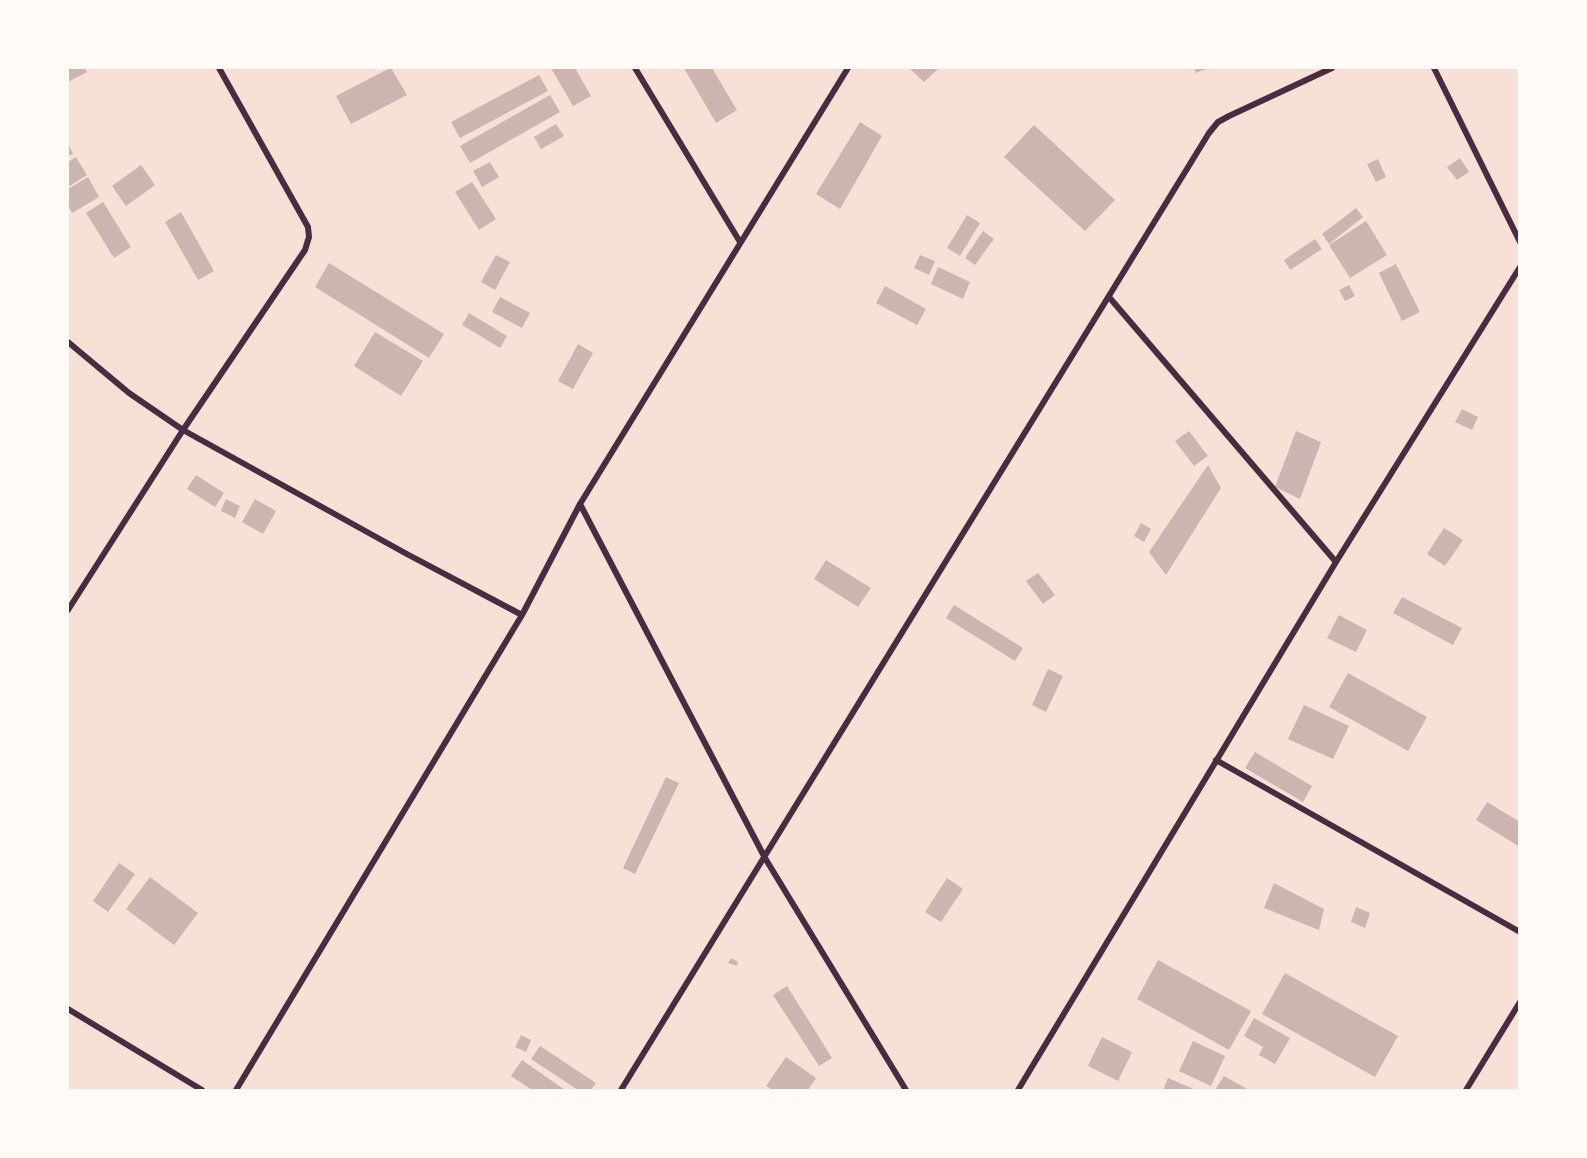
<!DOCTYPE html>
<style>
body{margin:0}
#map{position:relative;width:1587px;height:1158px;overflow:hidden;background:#f7e1d7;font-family:Signika,sans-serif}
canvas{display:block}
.frame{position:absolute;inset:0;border:69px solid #fffaf5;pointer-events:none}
</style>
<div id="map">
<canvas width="1587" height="1158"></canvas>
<div class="frame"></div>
</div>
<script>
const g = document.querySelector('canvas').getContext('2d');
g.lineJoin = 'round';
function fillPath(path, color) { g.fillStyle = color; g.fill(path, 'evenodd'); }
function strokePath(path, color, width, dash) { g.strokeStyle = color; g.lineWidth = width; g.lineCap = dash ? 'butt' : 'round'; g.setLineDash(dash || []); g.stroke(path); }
const building = new Path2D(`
 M68 68H85L87 72 68 82Z
 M390 68H391L407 95 351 124 336 96Z
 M551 68H575L591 96 573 106Z
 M684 68H712L737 110 716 123Z
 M909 68H939L924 82Z
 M1194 68H1209L1196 73Z
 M539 75 548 91 460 138 451 122Z
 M550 95 560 112 470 163 460 146Z
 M860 122 882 136 840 209 816 194Z
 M556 124 564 136 541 149 534 137Z
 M1034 125 1115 200 1085 231 1004 157Z
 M68 143 73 154 68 156Z
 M76 157 87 175 68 187V162Z
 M1460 158 1469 172 1457 180 1447 167Z
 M1378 159 1386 177 1376 182 1367 164Z
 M490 162 499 177 482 187 473 171Z
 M141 165 155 185 126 206 112 186Z
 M88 177 99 197 72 213 68 205V189Z
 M472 182 496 219 479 230 455 192Z
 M103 202 131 247 114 258 86 213Z
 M1356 208 1363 217 1329 244 1322 234Z
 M181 212 214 271 198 280 165 222Z
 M967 215 980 223 960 256 947 248Z
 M1366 221 1387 255 1350 278 1329 245Z
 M983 231 994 239 975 265 965 258Z
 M1315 239 1322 249 1290 270 1284 260Z
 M496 255 510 262 495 290 481 282Z
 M920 255 935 261 929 275 914 268Z
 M329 263 444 334 429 358 315 287Z
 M1396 264 1420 312 1402 321 1379 273Z
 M938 267 970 282 963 299 931 284Z
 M1349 285 1355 296 1345 301 1339 290Z
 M885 286 926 309 917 325 876 303Z
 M500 297 530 313 522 328 492 312Z
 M469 313 507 336 500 348 462 325Z
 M375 332 423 361 401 396 354 366Z
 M578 344 593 353 573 389 558 381Z
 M1462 409 1478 417 1472 430 1455 422Z
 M1189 431 1208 456 1194 466 1175 441Z
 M1296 431 1321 442 1300 499 1275 487Z
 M1208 465 1221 488 1166 575 1149 552Z
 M196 475 224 493 215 507 187 489Z
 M226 499 240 506 235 518 221 511Z
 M255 499 276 511 263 534 242 522Z
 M1141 523 1151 529 1144 542 1134 536Z
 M1444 528 1463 540 1445 566 1427 554Z
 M826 560 871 588 858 607 814 579Z
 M1038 573 1055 595 1043 604 1026 581Z
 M1402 597 1462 628 1453 645 1393 613Z
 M954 605 1023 648 1015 661 946 618Z
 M1339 615 1367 630 1356 652 1327 638Z
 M1048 669 1063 676 1046 712 1032 705Z
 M1348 673 1427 717 1408 751 1329 707Z
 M1304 705 1349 726 1333 759 1288 739Z
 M1255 752 1312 786 1303 802 1245 768Z
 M666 777 679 783 635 874 623 868Z
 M1487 802 1520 822V847L1476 820Z
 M119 863 135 874 108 912 93 901Z
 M150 877 198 913 174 945 126 909Z
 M947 878 963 889 941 922 925 912Z
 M1274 883 1324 909 1319 930 1264 908Z
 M1356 907 1370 913 1365 928 1351 922Z
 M731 958 738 962 737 966 728 963Z
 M1158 960 1251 1011 1229 1050 1137 999Z
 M1285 973 1398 1036 1375 1077 1262 1014Z
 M787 986 832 1058 819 1066 773 995Z
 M1254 1018 1290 1038 1275 1064 1259 1055 1263 1047 1244 1036Z
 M521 1035 531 1040 526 1052 515 1047Z
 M1102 1037 1132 1052 1118 1081 1088 1066Z
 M1193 1041 1225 1056 1211 1086 1179 1071Z
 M540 1046 596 1083 591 1090H578L531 1059Z
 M786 1057 816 1078 808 1090H773L766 1086Z
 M522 1060 565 1090H532L511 1076Z
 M1224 1076 1249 1090H1215Z
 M1168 1078 1196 1090H1163Z`);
const minor = new Path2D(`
 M635 68 740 242
 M1434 68 1520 242
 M1109 297 1336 562
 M68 342 129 393 183 430 405 553 522 615
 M580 504 765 858 906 1090
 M68 610 183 430 305 250 309 237 308 227 219 68
 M1216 760 1520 932
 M68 1009 202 1090
 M236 1090 522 615 580 504 848 68
 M621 1090 1209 133 1218 122 1229 116 1332 68
 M1018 1090 1336 562 1520 267
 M1466 1090 1520 1002`);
fillPath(building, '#ccb4b1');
strokePath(minor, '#4a2c40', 6);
</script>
